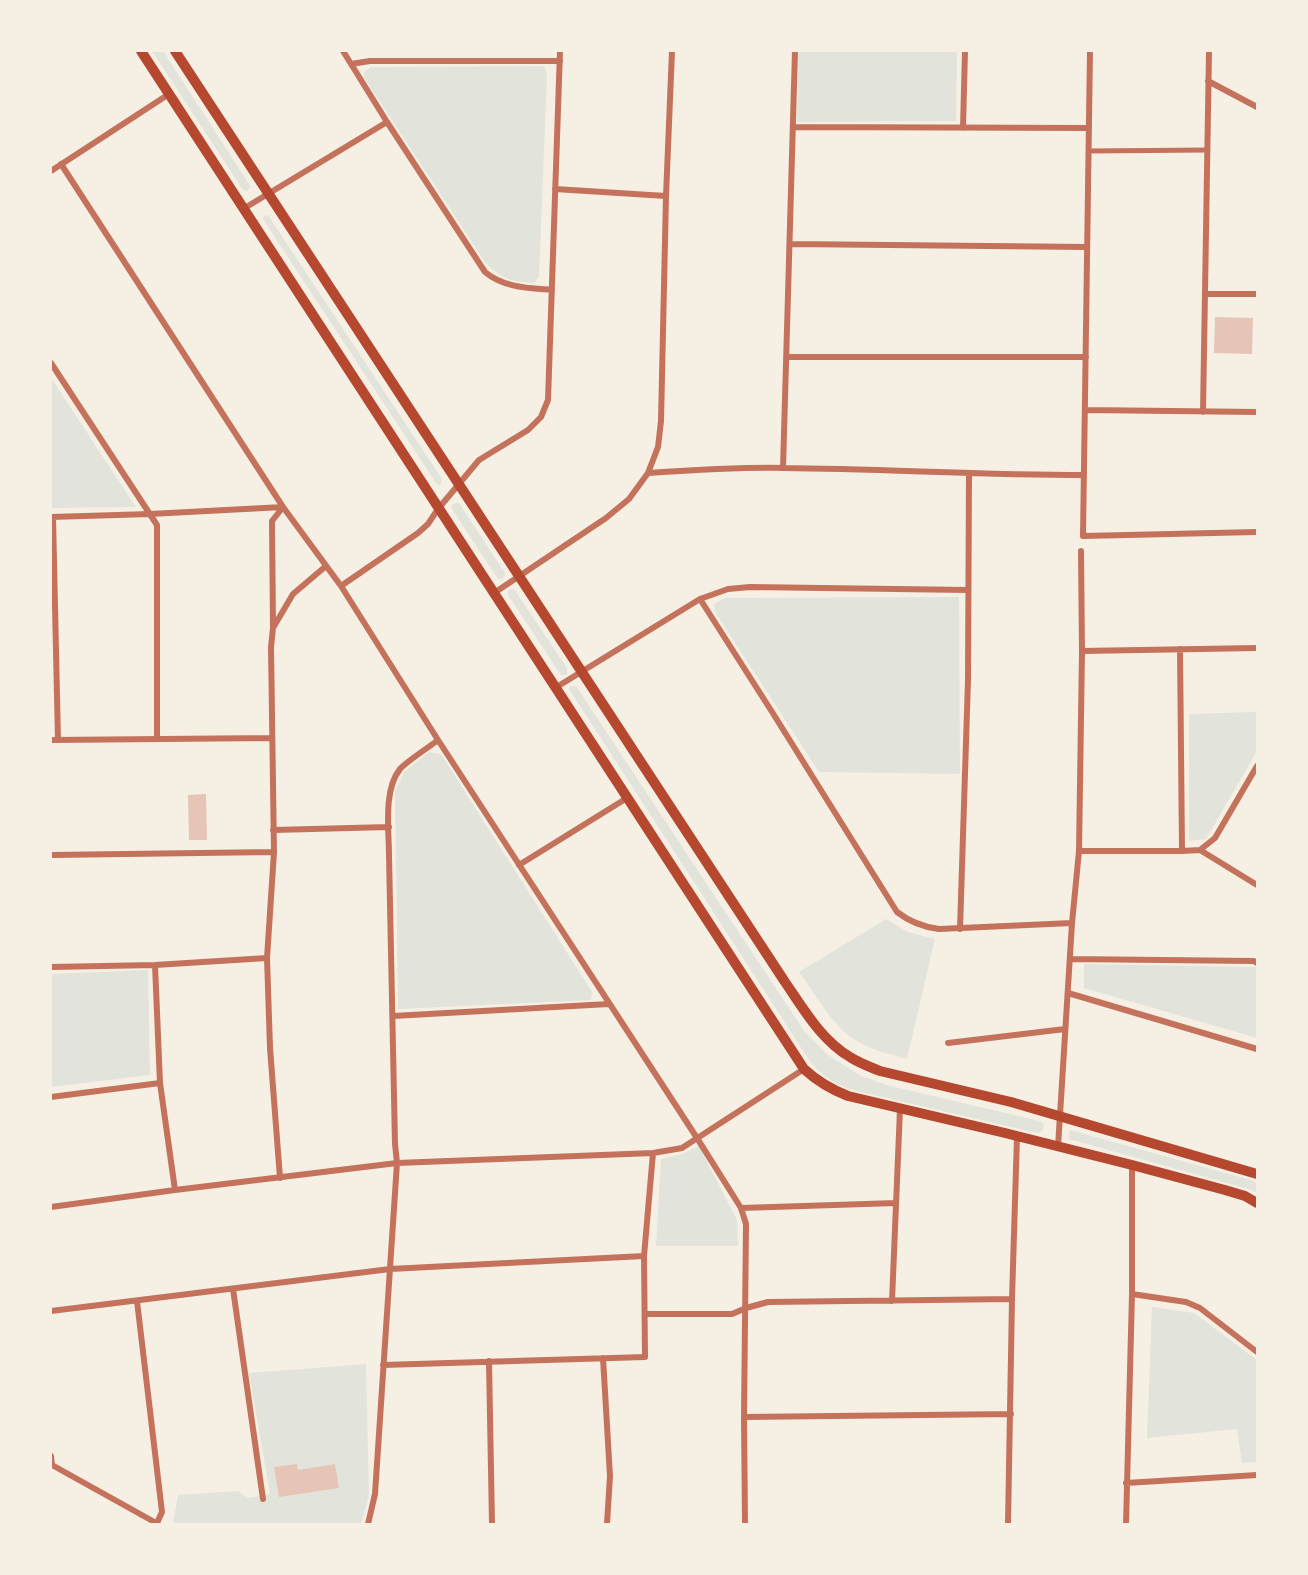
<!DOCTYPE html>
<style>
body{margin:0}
#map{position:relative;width:1308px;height:1575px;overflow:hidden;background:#f6efe4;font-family:"IBM Plex Serif",serif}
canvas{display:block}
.frame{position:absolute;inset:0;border:52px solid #f6efe4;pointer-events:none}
</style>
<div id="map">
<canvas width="1308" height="1575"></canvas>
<div class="frame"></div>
</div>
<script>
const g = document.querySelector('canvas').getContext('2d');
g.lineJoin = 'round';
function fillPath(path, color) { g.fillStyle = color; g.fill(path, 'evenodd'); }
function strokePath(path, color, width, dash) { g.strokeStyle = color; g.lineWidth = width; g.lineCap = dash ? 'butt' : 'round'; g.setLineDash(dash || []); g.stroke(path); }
const green = new Path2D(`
 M152 51H163L251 187 247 191 243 190Z
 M798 51H957L956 121 797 122Z
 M544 66 547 74 539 277 534 283C509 281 503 280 485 262L363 76 365 71 371 67Z
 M268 215 442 479 441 483 439 485 436 483 263 219 264 216Z
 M51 378 136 507 51 508Z
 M455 503H459L505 573V576L502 579H498L452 509V505Z
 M514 589 567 668V675H561L508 595V590Z
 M959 597 960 774 819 772 715 612 714 604 725 598Z
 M570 686H576L804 1031 828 1055 861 1076 890 1086 1040 1121 1044 1125 1043 1131 1037 1133 856 1091C836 1085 822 1077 809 1060L569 689Z
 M1257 712V751L1206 839 1189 841V714Z
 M429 752 441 754 592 992 591 1000 398 1009 395 791 404 772Z
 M886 919 908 932 935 939 907 1059C890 1054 871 1050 855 1040 831 1024 816 995 799 972Z
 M1084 964 1256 967 1257 968V1038L1084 988Z
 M148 970 150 1075 51 1087V974Z
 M1070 1130 1251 1180 1257 1183V1193L1248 1189 1069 1139Z
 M699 1146 737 1220 738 1246H656L661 1159 682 1154Z
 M1152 1307 1194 1313 1257 1360V1462L1242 1463 1237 1429 1147 1438Z
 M366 1364 369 1495 361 1524H173L178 1495 238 1491 248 1498 270 1494 249 1373Z`);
const building = new Path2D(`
 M1215 317 1253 318 1252 354 1214 353Z
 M206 794 207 840H189L188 795Z
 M297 1464 298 1470 335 1464 339 1488 279 1497 274 1467Z`);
const pedestrian = new Path2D(`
 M1089 151 1207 150`);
const minor = new Path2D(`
 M343 51 387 122 485 272C504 288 529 288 552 290
 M1090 51 1083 536 1257 532
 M351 64 370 61H560
 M1208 81 1257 107
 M793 127 1089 128
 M963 128 965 51
 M61 164 283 507 341 586 438 740 697 1138 741 1208 746 1224 744 1417 745 1524
 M51 171 169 94
 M555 189 666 196
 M243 209 387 122
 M790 244 1087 247
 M1205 294H1257
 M787 357H1086
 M51 363 157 525V739
 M1085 410 1257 412
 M1203 412 1209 51
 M783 468 795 51
 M648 473C693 470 739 467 784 468 884 469 984 475 1084 475
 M51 517 150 514 283 507
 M53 517 58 740
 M341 586 418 533 428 524 438 509 479 460 528 430 541 417 548 400 560 51
 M494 593 606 518 629 499 648 473 658 447 661 421 666 196 672 51
 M700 599 774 715 897 912C910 922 922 927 939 929L1072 923
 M273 628 293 594 326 566
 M1180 649 1182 851
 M1082 651 1257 648
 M555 688 700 599 728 589 750 587 968 590
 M51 740 272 738
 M273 830 389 827
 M1200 850 1257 885
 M1079 851H1182L1200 850 1215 838 1257 766
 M51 855 274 852
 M519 865 627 798
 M960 929 968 680 969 474
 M1070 959 1254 961 1257 963
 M155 965 160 1083 175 1190
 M51 967 155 965 267 958
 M1068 993 1257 1049
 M393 1016 609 1004
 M948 1043 1065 1029
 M51 1097 160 1083
 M1058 1147 1072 923 1079 851 1082 651 1081 551
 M280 1178 270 1048 267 958 274 852 271 647 273 628 272 521 283 507
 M51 1207 175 1190 397 1163 653 1153 682 1148 804 1069
 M741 1208 896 1203
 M233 1289 263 1499
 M1132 1294 1186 1302 1200 1308 1257 1352
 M137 1301 162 1512 157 1523
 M892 1301 900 1109
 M51 1311 390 1269 644 1256
 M645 1314H732L746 1308 768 1302 1012 1299
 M603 1358 610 1476 607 1524
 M489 1361 492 1524
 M383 1365 645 1357 644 1256 653 1153
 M744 1417 1011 1414
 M51 1456 52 1465
 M52 1465 158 1524
 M1126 1483 1257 1475
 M368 1524 375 1494 397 1163 395 1144 389 856C389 831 383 790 400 769 407 761 428 748 438 740
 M1008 1524 1012 1299 1017 1136
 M1126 1524 1132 1294V1165`);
const secondary = new Path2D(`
 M141 51 804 1069C817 1081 830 1089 848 1096L1005 1133 1132 1165 1225 1190 1245 1196 1257 1203
 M175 51 785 982C803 1008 821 1040 850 1057 859 1063 870 1067 880 1071L1011 1102 1257 1174`);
fillPath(green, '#e2e4dc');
fillPath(building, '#e6c5b7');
strokePath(pedestrian, '#c5725c', 5);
strokePath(minor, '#c5725c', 6);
strokePath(secondary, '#b5482f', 10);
</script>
